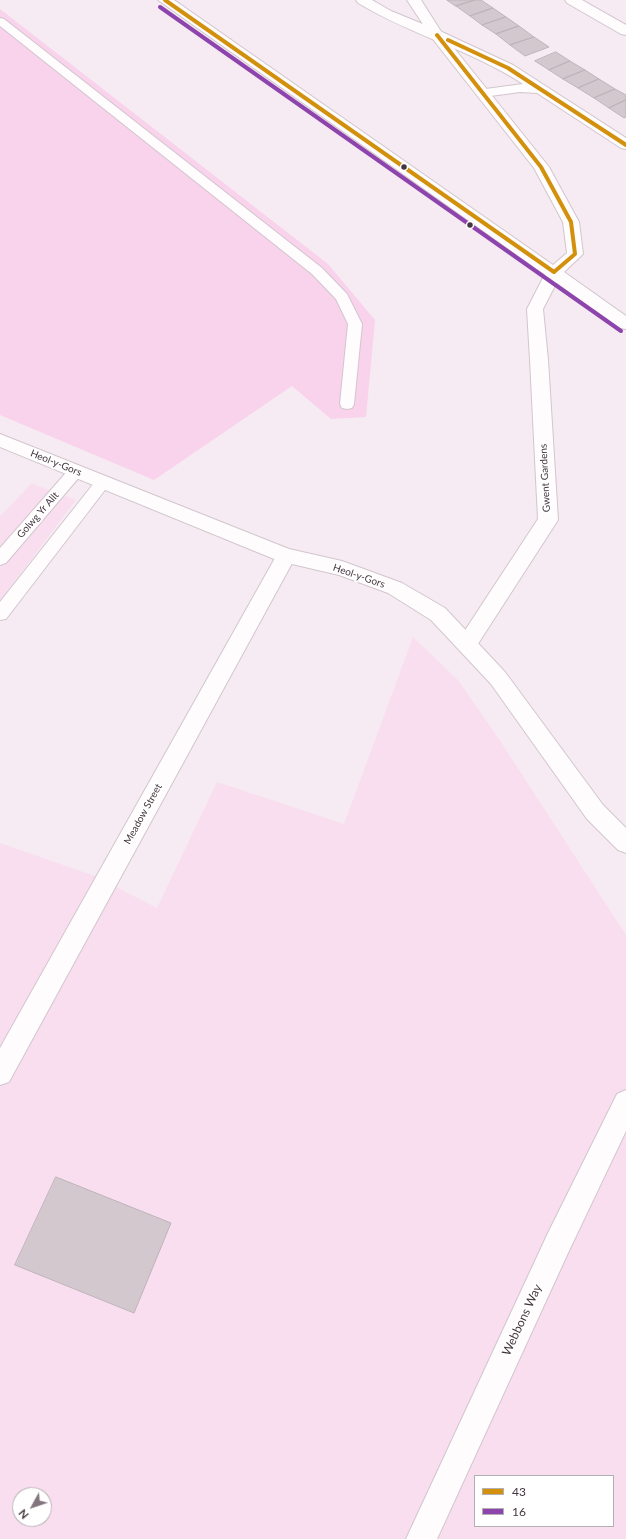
<!DOCTYPE html>
<html>
<head>
<meta charset="utf-8">
<style>
  body { margin:0 }
  #map { position:relative; width:626px; height:1539px; overflow:hidden; background:#f6ebf2; font-family:Lato,sans-serif }
  canvas { display:block }
  .legend { position:absolute; left:474px; top:1475px; width:140px; height:52px; box-sizing:border-box; background:#fff; border:1px solid #b4afb2; margin:0; padding:5px 7px; list-style:none; font-size:12px; color:#43363e }
  .legend li { display:flex; align-items:center; gap:8px; height:20px }
  .legend b { width:20px; border:1px solid #b4afb2 }
  .north { position:absolute; left:12px; top:1487px; width:40px; height:40px; box-sizing:border-box; background:#fff; border:1px solid #b4afb2; border-radius:50%; rotate:230deg; font-size:11px; font-weight:700; line-height:16px; text-align:center; color:#43363e }
  .north::after { content:''; display:block; margin:auto; width:14px; height:18px; background:#82757d; clip-path:polygon(50% 0,100% 100%,50% 72%,0 100%) }
</style>
</head>
<body>
<div id="map">
<canvas width="626" height="1539"></canvas>
<ul class="legend">
<li><b style="height:5px;background:#d3900c"></b>43</li>
<li><b style="height:5px;background:#8e44ad"></b>16</li>
</ul>
<div class="north">N</div>
</div>
<script>
const ctx = document.querySelector('canvas').getContext('2d');
ctx.lineJoin = 'round';
function paint(path, color) { ctx.fillStyle = color; ctx.fill(path, 'evenodd'); }
function stroke(path, color, width, dash) { ctx.strokeStyle = color; ctx.lineWidth = width; ctx.lineCap = dash ? 'butt' : 'round'; ctx.setLineDash(dash || []); ctx.stroke(path); }
function drawText(font, color, halo, rows, align = 'center') {
  ctx.font = font + ' Lato,sans-serif'; ctx.lineWidth = 4; ctx.setLineDash([]); ctx.textBaseline = 'middle'; ctx.strokeStyle = halo; ctx.fillStyle = color; for (const [text, x, y, turn = 0] of rows) {
    ctx.save(); ctx.translate(x, y); ctx.rotate((+turn || 0) * Math.PI / 180); ctx.textAlign = isNaN(turn) ? turn : align; if (halo) ctx.strokeText(text, 0, 0); ctx.fillText(text, 0, 0); ctx.restore();
  }
}
paint(new Path2D(`
  M32,483L33,484L76,500L0,601V516Z
  M413,637L458,680L499,739L626,935V1539H0V843L95,876L157,908L217,782L344,824ZM475,1476H613V1526H475ZM20,1495H44V1519H20Z`), '#f9def0');
paint(new Path2D(`
  M0,9L328,264L375,320L366,417L331,419L292,386L154,480L0,415Z`), '#f9d2eb');
const building = new Path2D(`
  M447,0H475L456,6Z
  M475,0H481L493,8L470,16L456,6Z
  M493,8L506,17L482,25L470,16Z
  M506,17L519,26L496,34L482,25Z
  M519,26L534,37L510,45L496,34Z
  M534,37L549,47L525,56L510,45Z
  M556,52L570,61L549,70L535,61Z
  M570,61L585,70L563,79L549,70Z
  M585,70L599,79L578,88L563,79Z
  M599,79L615,89L594,98L578,88Z
  M615,89L626,95V100L609,108L594,98Z
  M626,100V117L624,118L609,108Z
  M56,1177L171,1223L134,1313L15,1265Z`);
paint(building, '#d4c8cf');
stroke(building, '#bfb4bb', 1);
const service = new Path2D(`
  M0,18L4,19L322,268L347,294L362,324L354,404L352,408L347,409L342,408L340,404L348,324L336,299L312,274L0,26Z
  M76,466L81,467L84,471L81,475L6,563L0,565V548L71,467Z
  M103,477L108,478L111,482L108,486L6,619L0,620V602L98,478Z`);
const pedestrian = new Path2D(`
  M554,267L560,268L562,272L543,309L548,360L545,364L539,366L533,364L530,360L527,309L546,272L548,268Z`);
const minor = new Path2D(`
  M356,0H372L391,11L442,32L513,65L626,138V149L621,148L537,93L520,92L483,97L478,96L476,93L478,90L523,84C471,50 411,35 358,3Z
  M565,0H582L626,25V35L621,34L567,3Z
  M539,354L545,356L548,360L558,520L474,650L467,652L460,650L457,644L460,638L538,519L530,360L533,356Z
  M286,549L293,551L296,556L9,1082L0,1085V1048L279,551Z
  M626,1090V1131L568,1253L437,1539H406L548,1233L617,1094Z`);
const tertiary = new Path2D(`
  M158,0H174L553,265L567,253L563,222L534,168L432,38L407,0H421L442,33L549,167L579,222L583,254L564,272L626,316V329L620,328Z
  M0,434L289,549L342,561L402,583L445,608L505,672L603,805L626,828V853L618,850L587,819L491,684L431,620L388,593L339,575L279,561L0,447Z`);
stroke(service, '#d2c6cd', 2);
stroke(pedestrian, '#d2c6cd', 2);
stroke(minor, '#d2c6cd', 2);
stroke(tertiary, '#d2c6cd', 2);
paint(service, '#fefcfd');
paint(pedestrian, '#fefcfd');
paint(minor, '#fefcfd');
paint(tertiary, '#fefcfd');
stroke(new Path2D(`
  M165,0L554,272
  M437,35L541,167L571,222L575,254L554,272
  M448,40L508,68L626,145`), '#d3900c', 4);
stroke(new Path2D(`
  M160,7L621,331`), '#8e44ad', 4);
for (const [x, y, r, color] of [
  [404,167,3.5,"#43363e"],
  [470,225,3.5,"#43363e"]
]) { const dot = new Path2D(); dot.arc(x, y, r, 0, 2 * Math.PI); ctx.fillStyle = color; ctx.fill(dot); stroke(dot, '#fff', 1.5); }
drawText('10px', '#43363e', '#fff', [
  ["Heol-y-Gors",56,463,22],
  ["Gwent Gardens",545,478,-93],
  ["Golwg Yr Allt",38,515,-49],
  ["Heol-y-Gors",359,576,19],
  ["Meadow Street",143,814,-61]
]);
drawText('12px', '#43363e', '#fff', [
  ["Webbons Way",522,1320,-65]
]);
</script>
</body>
</html>
